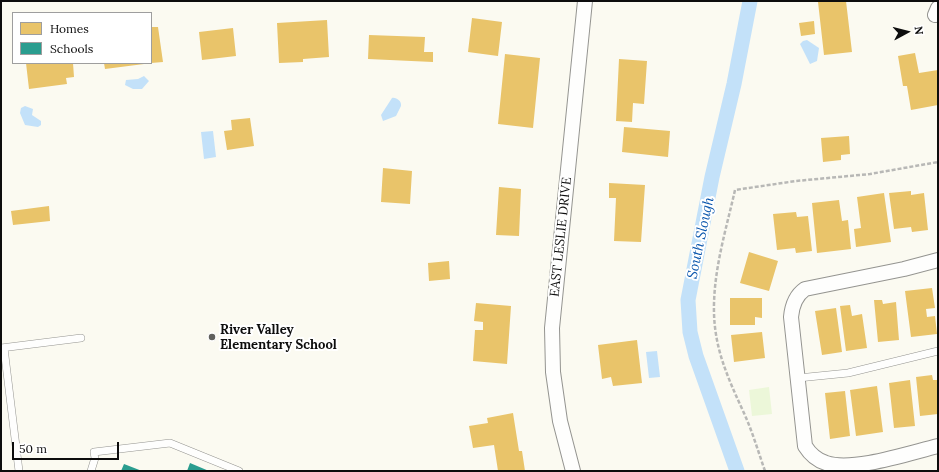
<!DOCTYPE html>
<html>
<head>
<meta charset="utf-8">
<style>
  body { margin:0 }
  #map { position:relative; width:939px; height:472px; overflow:hidden; background:#fbfaf1; font-family:Lora,serif }
  canvas { display:block }
  .frame { position:absolute; inset:0; border:2px solid #0d0d0d; pointer-events:none }
  .legend { position:absolute; left:12px; top:12px; width:140px; height:52px; box-sizing:border-box; background:#fff; border:1px solid #9e9e9e; margin:0; padding:5px 7px; list-style:none; font-size:12px; color:#0d0d0d }
  .legend li { display:flex; align-items:center; gap:8px; height:20px }
  .legend b { width:20px; border:1px solid #9e9e9e }
  .north { position:absolute; left:887px; top:12px; width:40px; height:40px; -webkit-text-stroke:3px #fff; paint-order:stroke; rotate:83deg; font-size:11px; font-weight:700; line-height:16px; text-align:center; color:#0d0d0d }
  .north::after { content:''; display:block; margin:auto; width:14px; height:18px; background:#0d0d0d; clip-path:polygon(50% 0,100% 100%,50% 72%,0 100%) }
  .scale { position:absolute; left:12px; top:442px; width:107px; height:18px; box-sizing:border-box; border:2px solid #0d0d0d; border-top:0; padding-left:5px; font-size:12px; line-height:14px; white-space:nowrap; color:#0d0d0d; -webkit-text-stroke:3px #fff; paint-order:stroke }
</style>
</head>
<body>
<div id="map">
<canvas width="939" height="472"></canvas>
<div class="frame"></div>
<ul class="legend">
<li><b style="height:11px;background:#e9c46a"></b>Homes</li>
<li><b style="height:11px;background:#2a9d8f"></b>Schools</li>
</ul>
<div class="north">N</div>
<div class="scale">50 m</div>
</div>
<script>
const ctx = document.querySelector('canvas').getContext('2d');
ctx.lineJoin = 'round';
function paint(path, color) { ctx.fillStyle = color; ctx.fill(path, 'evenodd'); }
function stroke(path, color, width, dash) { ctx.strokeStyle = color; ctx.lineWidth = width; ctx.lineCap = dash ? 'butt' : 'round'; ctx.setLineDash(dash || []); ctx.stroke(path); }
function drawText(font, color, halo, rows, align = 'center') {
  ctx.font = font + ' Lora,serif'; ctx.lineWidth = 4; ctx.setLineDash([]); ctx.textBaseline = 'middle'; ctx.strokeStyle = halo; ctx.fillStyle = color; for (const [text, x, y, turn = 0] of rows) {
    ctx.save(); ctx.translate(x, y); ctx.rotate((+turn || 0) * Math.PI / 180); ctx.textAlign = isNaN(turn) ? turn : align; if (halo) ctx.strokeText(text, 0, 0); ctx.fillText(text, 0, 0); ctx.restore();
  }
}
paint(new Path2D(`
  M769,387L772,414L752,416L749,390Z`), '#ecf7d9');
paint(new Path2D(`
  M807,40L819,48L817,61L810,64L800,44L803,41Z
  M144,76L149,81L142,89H133L125,85L126,80L138,79Z
  M392,98C396,97 402,101 401,106L396,116L383,121L381,115Z
  M25,106L33,109L32,115L41,121V125L38,127L25,125L20,113L21,108Z
  M213,131L216,157L204,159L201,132Z
  M657,351L660,377L649,378L646,352Z`), '#c3e1f9');
paint(new Path2D(`
  M827,1H846L852,52L824,55L818,2Z
  M472,18L502,22L498,56L468,52Z
  M327,20L329,57L303,59V62L279,63L277,23Z
  M814,21L815,34L801,36L799,23Z
  M151,27H158L163,62L151,63Z
  M233,28L236,56L202,60L199,32Z
  M369,35L425,37L424,52H433V62L368,59Z
  M915,53L919,73L938,70V105L911,110L907,86H903L898,56Z
  M505,54L540,58L533,128L498,124Z
  M619,59L647,61L644,104L633,103L632,122L616,121Z
  M26,63H73L74,77L66,78L67,84L29,89Z
  M104,63H144V64L105,69Z
  M250,118L254,146L227,150L224,131L232,130L231,120Z
  M624,127L670,131L668,157L622,152Z
  M849,136L850,154L841,155V160L823,162L821,138Z
  M383,168L412,171L410,204L381,202Z
  M609,183L645,185L641,242L614,241L616,198H609Z
  M499,187L521,189L519,236L496,235Z
  M911,191V195L924,193L928,230L912,232L911,227L894,229L889,193Z
  M884,193L891,242L856,247L854,229L861,228L857,197Z
  M839,200L842,221L848,220L851,249L817,253L812,203Z
  M49,206L50,221L13,225L11,211Z
  M796,212L797,217L808,216L812,251L796,253L795,248L777,250L773,214Z
  M749,252L778,261L769,291L740,283Z
  M449,261L450,279L429,281L428,263Z
  M932,288L935,308L926,309L927,317L935,316L937,334L911,337L905,291Z
  M730,298H762V318L755,317V325H730Z
  M874,300H882L883,304L896,302L899,340L878,342Z
  M476,303L511,306L507,364L473,361L475,330H483V322L474,321Z
  M850,305L852,316L862,314L867,348L846,351L840,306Z
  M836,308L842,352L822,355L815,311Z
  M762,332L765,358L734,362L731,335Z
  M637,340L642,383L613,386L611,377L602,379L598,345Z
  M932,375L933,380H938V414L920,416L916,377Z
  M910,380L915,426L894,428L889,383Z
  M877,386L883,432L856,436L850,390Z
  M845,391L850,436L830,439L825,393Z
  M513,413L519,451H522L525,471H498L494,445L473,448L469,426L488,423L487,418Z`), '#e9c46a');
paint(new Path2D(`
  M190,463L209,471H187Z
  M124,464L142,471H121Z`), '#2a9d8f');
stroke(new Path2D(`
  M737,471L696,356L690,332L688,300L712,177L734,84L750,1`), '#c3e1f9', 15);
const lane = new Path2D(`
  M1,348L81,338
  M4,348L19,471
  M798,378L848,373L938,351
  M91,471L95,458L94,452L170,443L239,471`);
const street = new Path2D(`
  M935,15L938,8
  M938,260L904,269L805,289C795,296 792,306 791,317L805,446C810,454 816,460 826,463C853,472 909,453 938,446
  M573,471L560,421L553,372L552,328L585,1`);
stroke(lane, '#949490', 8);
stroke(street, '#949490', 16);
stroke(new Path2D(`
  M765,471C758,451 752,430 743,411C728,378 715,350 714,313C713,271 726,230 735,190L796,181L870,174L938,162`), '#b8b8b6', 2.5, [4, 2]);
stroke(lane, '#fefefd', 7);
stroke(street, '#fefefd', 14);
for (const [x, y, r, color] of [
  [212,337,4,"#60605d"]
]) { const dot = new Path2D(); dot.arc(x, y, r, 0, 2 * Math.PI); ctx.fillStyle = color; ctx.fill(dot); stroke(dot, '#fff', 1.5); }
drawText('13px', '#0d0d0d', '#fff', [
  ["EAST LESLIE DRIVE",561,237,-84]
]);
drawText('bold 13px', '#0d0d0d', '#fff', [
  ["River Valley",220,330],
  ["Elementary School",220,345]
], 'left');
drawText('italic 14px', '#0955ac', '#fff', [
  ["South Slough",701,238,-78]
]);
</script>
</body>
</html>
